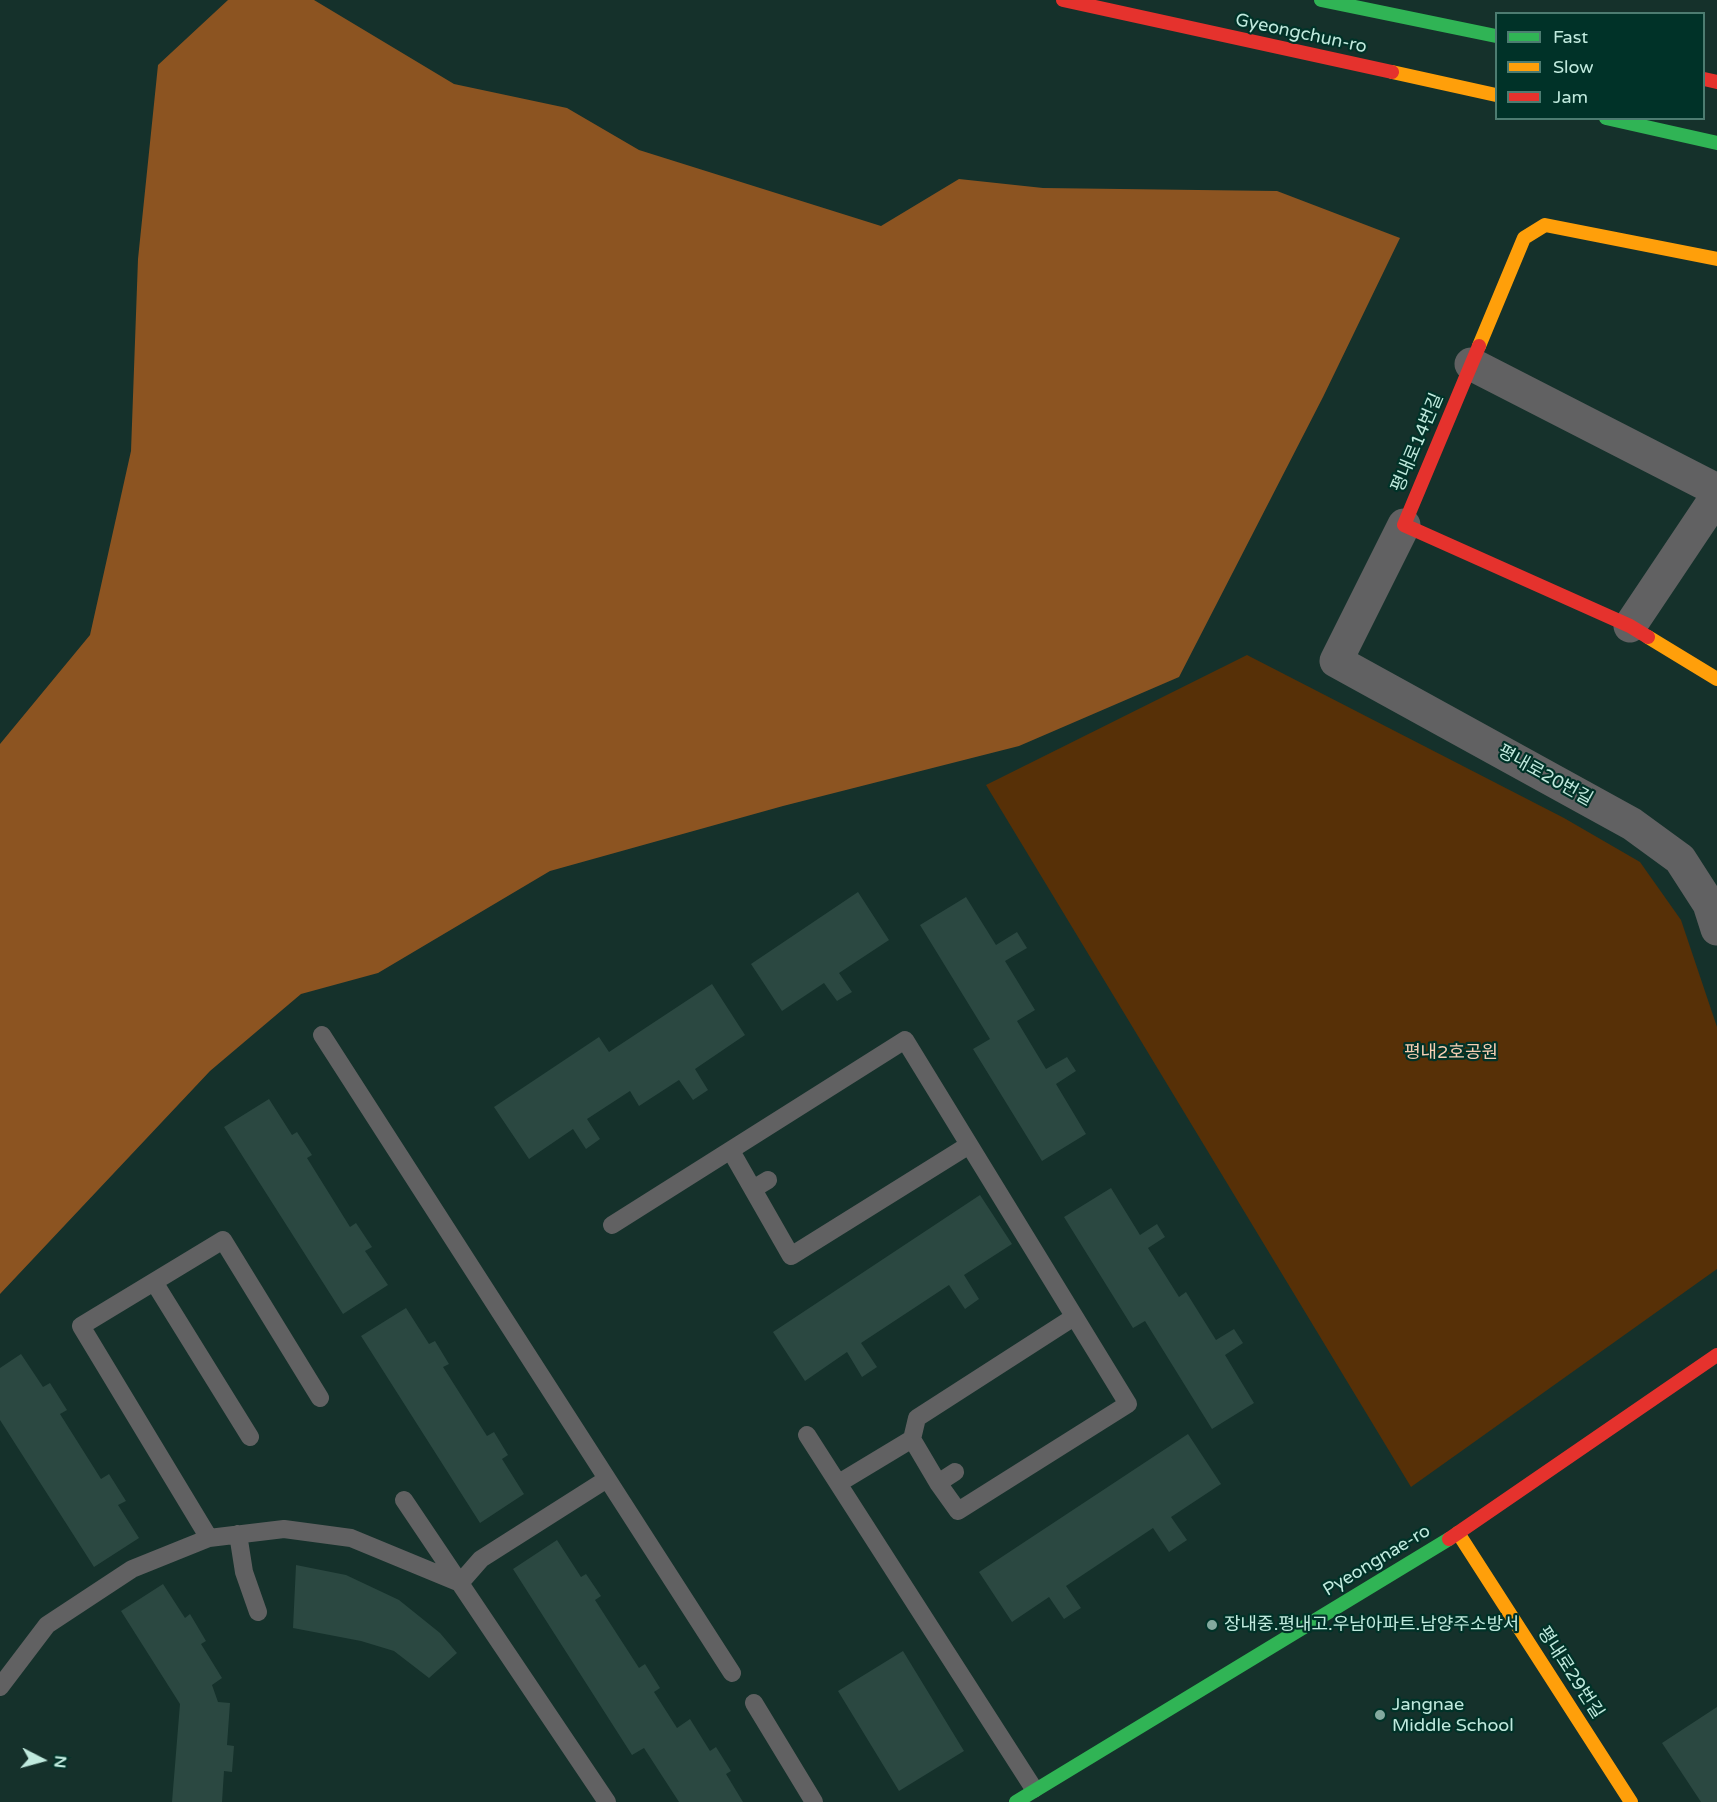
<!DOCTYPE html>
<html>
<head>
<meta charset="utf-8">
<style>
  body { margin:0 }
  #map { position:relative; width:1717px; height:1802px; overflow:hidden; background:#15312b; font-family:"Varela Round",sans-serif }
  canvas { display:block }
  .legend { position:absolute; left:1495px; top:12px; width:210px; height:108px; box-sizing:border-box; background:#003228; border:2px solid #4d7c71; margin:0; padding:8px 10px; list-style:none; font-size:18px; color:#c0eade }
  .legend li { display:flex; align-items:center; gap:12px; height:30px }
  .legend b { width:30px; border:2px solid #4d7c71 }
  .north { position:absolute; left:12px; top:1730px; width:60px; height:60px; -webkit-text-stroke:4px #003228; paint-order:stroke; rotate:96deg; font-size:16px; font-weight:700; line-height:24px; text-align:center; color:#c0eade }
  .north::after { content:''; display:block; margin:auto; width:21px; height:27px; background:#c0eade; clip-path:polygon(50% 0,100% 100%,50% 72%,0 100%) }
</style>
</head>
<body>
<div id="map">
<canvas width="1717" height="1802"></canvas>
<ul class="legend">
<li><b style="height:8px;background:#30b455"></b>Fast</li>
<li><b style="height:8px;background:#ff9f0a"></b>Slow</li>
<li><b style="height:8px;background:#e5322d"></b>Jam</li>
</ul>
<div class="north">N</div>
</div>
<script>
const ctx = document.querySelector('canvas').getContext('2d');
ctx.lineJoin = 'round';
function paint(path, color) { ctx.fillStyle = color; ctx.fill(path, 'evenodd'); }
function stroke(path, color, width, dash) { ctx.strokeStyle = color; ctx.lineWidth = width; ctx.lineCap = dash ? 'butt' : 'round'; ctx.setLineDash(dash || []); ctx.stroke(path); }
function drawText(font, color, halo, rows, align = 'center') {
  ctx.font = font + ' "Varela Round","Noto Sans KR",sans-serif'; ctx.lineWidth = 4.5; ctx.setLineDash([]); ctx.textBaseline = 'middle'; ctx.strokeStyle = halo; ctx.fillStyle = color; for (const [text, x, y, turn = 0] of rows) {
    ctx.save(); ctx.translate(x, y); ctx.rotate((+turn || 0) * Math.PI / 180); ctx.textAlign = isNaN(turn) ? turn : align; if (halo) ctx.strokeText(text, 0, 0); ctx.fillText(text, 0, 0); ctx.restore();
  }
}
paint(new Path2D(`
  M1247,655L1564,818L1640,862L1681,920L1717,1027V1269L1411,1487L986,785Z`), '#573007');
paint(new Path2D(`
  M228,0H314L454,84L567,108L639,150L881,226L959,179L1043,188L1277,191L1400,238L1323,397L1179,677L1019,746L783,806L550,871L378,973L301,994L210,1071L0,1294V744L90,635L131,451L138,259L158,65Z`), '#8c5421');
paint(new Path2D(`
  M858,892L889,940L839,973L852,992L837,1001L824,983L782,1011L751,964Z
  M966,897L996,945L1017,932L1027,948L1005,961L1035,1010L1017,1021L1046,1069L1067,1057L1076,1071L1056,1084L1086,1134L1042,1161L973,1049L990,1039L920,925Z
  M712,984L745,1035L695,1069L708,1090L693,1100L679,1080L639,1106L630,1091L587,1119L600,1139L586,1149L573,1129L529,1159L494,1107L599,1037L609,1052Z
  M269,1099L292,1135L297,1132L312,1155L307,1158L350,1227L356,1223L372,1247L365,1251L388,1285L343,1314L224,1127Z
  M1111,1188L1140,1235L1157,1224L1165,1237L1148,1248L1179,1297L1186,1292L1216,1340L1234,1329L1243,1343L1225,1355L1254,1403L1212,1429L1145,1321L1133,1328L1064,1217Z
  M980,1195L1012,1244L964,1275L979,1299L965,1309L949,1285L861,1343L877,1367L862,1377L847,1352L805,1381L773,1332Z
  M406,1308L429,1344L435,1341L449,1364L443,1367L487,1436L494,1432L508,1455L502,1459L524,1494L480,1523L361,1336Z
  M21,1354L43,1387L50,1383L67,1410L60,1414L101,1479L109,1474L126,1501L118,1505L139,1538L94,1567L0,1420V1368Z
  M1188,1434L1221,1484L1171,1517L1187,1540L1169,1552L1153,1528L1066,1586L1081,1608L1064,1619L1049,1597L1012,1622L979,1572Z
  M557,1540L581,1577L586,1574L601,1596L595,1600L639,1668L645,1664L660,1688L654,1692L677,1728L690,1719L710,1751L716,1747L731,1771L726,1774L743,1802H679L644,1748L632,1755L513,1569Z
  M296,1565L346,1575L399,1600L440,1633L457,1653L429,1678L394,1651L361,1641L293,1628Z
  M163,1584L185,1618L190,1614L206,1641L201,1644L222,1678L212,1685L218,1702L230,1703L227,1745L234,1746L232,1772L224,1771L222,1802H172L180,1704L121,1611Z
  M903,1651L964,1751L899,1791L838,1691Z
  M1717,1707V1802H1701L1662,1743Z`), '#2b4841');
stroke(new Path2D(`
  M322,1035L732,1673
  M731,1151L791,1256L969,1145
  M753,1189L768,1180
  M612,1225L905,1040L1128,1404L958,1511L938,1483L912,1439L917,1418L1074,1317
  M154,1282L250,1437
  M807,1435L1034,1789
  M839,1483L912,1439
  M938,1483L955,1472
  M404,1500L607,1802
  M238,1534L244,1572L258,1612
  M209,1538L81,1326L223,1240L320,1398
  M0,1687L47,1625L132,1569L209,1538L284,1529L351,1538L460,1583L481,1559L607,1479
  M754,1703L814,1802`), '#616162', 18);
stroke(new Path2D(`
  M1471,364L1717,490
  M1404,525L1336,661L1632,824L1680,859L1709,904L1717,929
  M1630,626L1717,496`), '#616162', 33);
stroke(new Path2D(`
  M1321,0L1496,36
  M1606,118L1717,143
  M1016,1802L1449,1539`), '#30b455', 14);
stroke(new Path2D(`
  M1392,72L1496,95
  M1479,346L1524,238L1545,225L1717,259
  M1648,637L1717,679
  M1458,1533L1631,1802`), '#ff9f0a', 14);
stroke(new Path2D(`
  M1063,0L1392,72
  M1704,79L1717,82
  M1479,346L1404,525L1630,626L1648,637
  M1449,1539L1717,1355`), '#e5322d', 14);
for (const [x, y, r, color] of [
  [1212,1625,6,"#84a99f"],
  [1380,1715,6,"#84a99f"]
]) { const dot = new Path2D(); dot.arc(x, y, r, 0, 2 * Math.PI); ctx.fillStyle = color; ctx.fill(dot); stroke(dot, '#003228', 2); }
drawText('18px', '#c0eade', '#003228', [
  ["Gyeongchun-ro",1301,34,12],
  ["평내로14번길",1418,443,-67],
  ["평내로20번길",1545,776,29],
  ["Pyeongnae-ro",1377,1561,-31],
  ["평내로29번길",1570,1673,57]
]);
drawText('18px', '#f4cdb2', '#003228', [
  ["평내2호공원",1451,1053]
]);
drawText('18px', '#c0eade', '#003228', [
  ["장내중.평내고.우남아파트.남양주소방서",1224,1625],
  ["Jangnae",1392,1705],
  ["Middle School",1392,1726]
], 'left');
</script>
</body>
</html>
